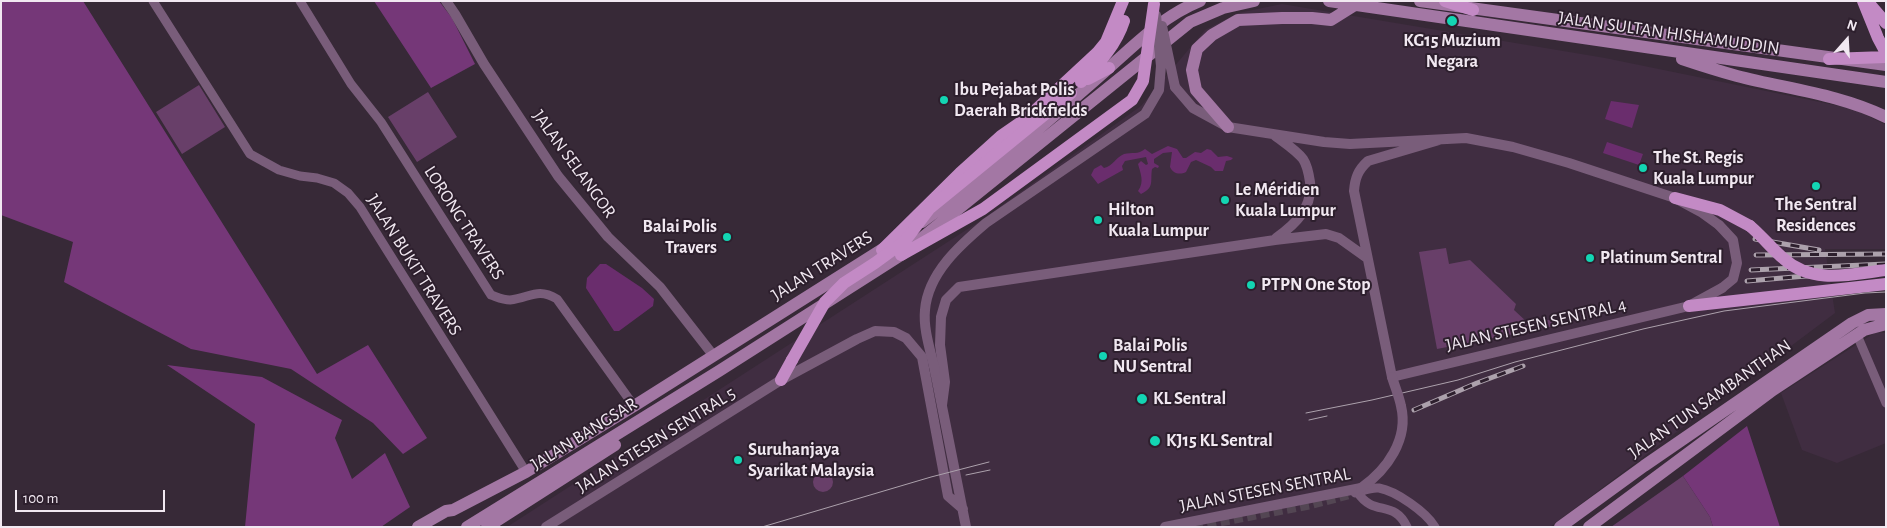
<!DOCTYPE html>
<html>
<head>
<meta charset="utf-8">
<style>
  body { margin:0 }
  #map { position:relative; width:1887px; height:528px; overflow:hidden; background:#372937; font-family:"Alegreya Sans",sans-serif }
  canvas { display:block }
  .frame { position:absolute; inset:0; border:2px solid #f1e8f1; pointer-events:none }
  .north { position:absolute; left:1822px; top:15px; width:50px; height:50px; -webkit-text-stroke:4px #2d1f2d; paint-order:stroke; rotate:19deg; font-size:14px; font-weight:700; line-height:20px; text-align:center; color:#f1e8f1 }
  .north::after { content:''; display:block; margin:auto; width:18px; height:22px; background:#f1e8f1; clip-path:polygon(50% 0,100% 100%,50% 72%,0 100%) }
  .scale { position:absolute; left:15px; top:490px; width:150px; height:22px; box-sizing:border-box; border:2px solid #f1e8f1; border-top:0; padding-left:6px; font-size:15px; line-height:18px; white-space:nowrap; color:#f1e8f1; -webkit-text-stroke:4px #2d1f2d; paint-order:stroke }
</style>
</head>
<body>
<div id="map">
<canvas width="1887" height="528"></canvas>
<div class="frame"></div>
<div class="north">N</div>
<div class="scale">100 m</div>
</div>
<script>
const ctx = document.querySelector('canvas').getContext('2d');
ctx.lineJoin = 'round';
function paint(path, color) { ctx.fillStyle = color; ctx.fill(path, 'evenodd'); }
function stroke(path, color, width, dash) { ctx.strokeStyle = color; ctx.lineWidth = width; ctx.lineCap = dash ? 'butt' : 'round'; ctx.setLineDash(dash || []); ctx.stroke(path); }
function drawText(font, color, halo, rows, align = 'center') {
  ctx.font = font + ' "Alegreya Sans",sans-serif'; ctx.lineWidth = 4; ctx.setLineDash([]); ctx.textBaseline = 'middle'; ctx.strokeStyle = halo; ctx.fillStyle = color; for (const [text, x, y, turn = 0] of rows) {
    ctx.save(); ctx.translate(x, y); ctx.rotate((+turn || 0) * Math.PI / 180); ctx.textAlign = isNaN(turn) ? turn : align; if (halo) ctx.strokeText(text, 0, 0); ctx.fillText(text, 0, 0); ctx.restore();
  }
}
paint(new Path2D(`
  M1282,4L1605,58L1854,109L1886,125V249H1825L1835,313L1550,527H507L977,223L1141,106L1205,30L1238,13Z
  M1876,332L1886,333V443L1837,463L1802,450L1781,393Z`), '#402d41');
paint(new Path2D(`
  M199,85L225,127L182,154L156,112Z
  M428,92L457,137L417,162L388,117Z
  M1446,248L1449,264L1470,260L1516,304L1514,310L1528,323L1555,319L1554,326L1437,349L1419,252Z
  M813 482a10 10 0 1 1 20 0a10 10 0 1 1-20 0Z
  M1683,476L1710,517L1713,527H1611Z`), '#683f69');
paint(new Path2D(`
  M1,1H83L317,374L368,345L427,438L403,454L373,423L291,369L191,349L64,282L73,242L1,215Z
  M374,1H439L452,18L475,64L431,88Z
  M167,365L262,377L342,420L335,438L352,479L385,453L410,507L381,527H245L255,424Z
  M1747,426L1780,527H1713L1710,517L1683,476Z`), '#753778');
paint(new Path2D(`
  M1611,101L1639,105L1632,128L1605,119Z
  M1607,142L1643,154L1639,165L1603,153Z
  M1168,146L1177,149L1183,158H1186L1195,152L1201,153L1207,149L1211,150L1218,157L1227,156L1233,158L1231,160L1226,161L1223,171H1215L1211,167L1196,160L1191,162L1186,172C1180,175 1173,174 1170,167L1172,152L1163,153L1154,159V163L1159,166L1158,168L1155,167L1152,169C1150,182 1155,187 1141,194L1138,191C1145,182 1140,172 1138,164L1141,161L1146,165L1148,164L1146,157L1125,161L1122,166L1123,170L1098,184L1091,175L1094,169L1101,165L1104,168C1113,166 1116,157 1124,154C1132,152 1138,155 1145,149L1152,154Z
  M600,264H606L642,288L654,299L653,306L619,331H614L586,288L587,278Z`), '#6a2d6d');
stroke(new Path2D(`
  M1194,527L1309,505L1348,495`), '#534653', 9, [9, 4.5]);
stroke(new Path2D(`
  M153,1L250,154L279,170L300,176L317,178L334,183L348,193L360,207L526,472
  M300,1L351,84L381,122L491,295C497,297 503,300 510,300C530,298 537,287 557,299L634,406
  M1857,335L1886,403
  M1355,493C1363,491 1371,487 1379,488C1396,491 1426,512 1435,527
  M1358,493C1374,517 1394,499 1407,527`), '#795d7a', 9);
stroke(new Path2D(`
  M446,1L455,14L484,64L558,176L608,237L660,287L713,355
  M1175,87L1193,108L1228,127L1324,142L1350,144L1466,138L1513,147L1569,163L1675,198L1701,212L1719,225
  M1273,134C1283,142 1295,149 1303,159C1307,165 1309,175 1310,182C1313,207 1296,224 1276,238
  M1439,140L1368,161C1358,170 1355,178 1354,191L1392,377L1689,306L1722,288
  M935,371L966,527
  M942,405L945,382L940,345L941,317L946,300L959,287L1275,240L1326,234L1339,238L1367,258
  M546,527L781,380L857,339L875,331L894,332L906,338L922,357L948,496L963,509
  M1165,527L1361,488`), '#795d7a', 10);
stroke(new Path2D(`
  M1329,1L1886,82
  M1420,1L1886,65
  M1682,59C1700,65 1719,71 1737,76C1787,89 1839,94 1886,117
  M1228,127L1196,90L1192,70L1197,49L1212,35L1238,20L1282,18H1312L1331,20L1355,5
  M922,222C982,177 1038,130 1094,81C1128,52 1158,18 1200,1
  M418,527L446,511L453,510L526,472L634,406L889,245
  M467,527L719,371L901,255L1190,22L1223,8L1254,1
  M487,527L615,445
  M1560,527L1644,466L1852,323L1868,315L1886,314
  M1589,527L1773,390L1864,330L1886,324`), '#a377a4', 12);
stroke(new Path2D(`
  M1445,1L1473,10
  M1863,1L1878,38L1886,53
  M1867,1L1886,23
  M1829,59L1886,57
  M1088,79L1109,68
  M1081,82C1099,63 1116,46 1124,21
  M1675,198L1720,210L1750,226
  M882,250L960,173L1001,136L1027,118L1097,53L1106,42L1123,1
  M1689,306L1886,284
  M781,380L792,360`), '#c38ac5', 12);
stroke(new Path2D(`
  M1306,413L1372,400L1458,380L1515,362L1643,329L1724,311L1865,293L1886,292
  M1309,420L1327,416
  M966,475L990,470
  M762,527L931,477L989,462`), '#aca1ac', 1);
const rail = new Path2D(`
  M1755,239L1819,250
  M1756,255L1886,254
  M1751,270L1886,264
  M1747,281L1806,276L1886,273
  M1414,410L1477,383L1523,366`);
stroke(rail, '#aca1ac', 5);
stroke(rail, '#2d1f2d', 3, [9]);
stroke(new Path2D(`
  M1162,26L1175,87
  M1719,225L1733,240L1737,263L1733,279L1722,288
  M935,371C931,352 923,330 925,310C928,273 960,245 986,223L1145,114L1159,90L1161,66L1156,15
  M1361,488C1387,470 1409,439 1401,406C1399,396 1395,387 1392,377`), '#795d7a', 10);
stroke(new Path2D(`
  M1750,226C1762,236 1772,249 1784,259C1813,285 1851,274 1886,270
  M901,255L983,209L1132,100L1143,81L1154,4
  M792,360L825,302L844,283L875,263L905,241L930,208L1071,93`), '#c38ac5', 12);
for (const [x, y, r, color] of [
  [1452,21,6,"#13d5b3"],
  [944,100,5,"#13d5b3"],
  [1643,168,5,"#13d5b3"],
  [1816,186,5,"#13d5b3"],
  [1225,200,5,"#13d5b3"],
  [1098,220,5,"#13d5b3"],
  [727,237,5,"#13d5b3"],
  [1590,258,5,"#13d5b3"],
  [1251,285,5,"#13d5b3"],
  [1103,356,5,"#13d5b3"],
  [1142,399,6,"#13d5b3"],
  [1155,441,6,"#13d5b3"],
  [738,460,5,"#13d5b3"]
]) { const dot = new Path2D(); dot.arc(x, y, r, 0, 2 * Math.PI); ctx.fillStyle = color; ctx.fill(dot); stroke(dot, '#2d1f2d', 2); }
drawText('18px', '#f1e8f1', '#2d1f2d', [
  ["JALAN SULTAN HISHAMUDDIN",1669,33,8],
  ["JALAN SELANGOR",574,164,54],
  ["LORONG TRAVERS",464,223,57],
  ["JALAN BUKIT TRAVERS",414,265,58],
  ["JALAN TRAVERS",822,266,-32],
  ["JALAN STESEN SENTRAL 4",1536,325,-13],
  ["JALAN TUN SAMBANTHAN",1710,399,-35],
  ["JALAN BANGSAR",584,434,-32],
  ["JALAN STESEN SENTRAL 5",656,440,-32],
  ["JALAN STESEN SENTRAL",1265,490,-11]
]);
drawText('bold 18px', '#f1e8f1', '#2d1f2d', [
  ["KG15 Muzium",1452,41,"center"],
  ["Negara",1452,62,"center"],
  ["Ibu Pejabat Polis",954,90],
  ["Daerah Brickfields",954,111],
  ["The St. Regis",1653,158],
  ["Kuala Lumpur",1653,179],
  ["Le Méridien",1235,190],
  ["Kuala Lumpur",1235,211],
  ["The Sentral",1816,205,"center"],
  ["Residences",1816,226,"center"],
  ["Hilton",1108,210],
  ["Kuala Lumpur",1108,231],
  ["Balai Polis",717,227,"right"],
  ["Travers",717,248,"right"],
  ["Platinum Sentral",1600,258],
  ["PTPN One Stop",1261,285],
  ["Balai Polis",1113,346],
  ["NU Sentral",1113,367],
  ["KL Sentral",1153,399],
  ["KJ15 KL Sentral",1166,441],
  ["Suruhanjaya",748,450],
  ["Syarikat Malaysia",748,471]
], 'left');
</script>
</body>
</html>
